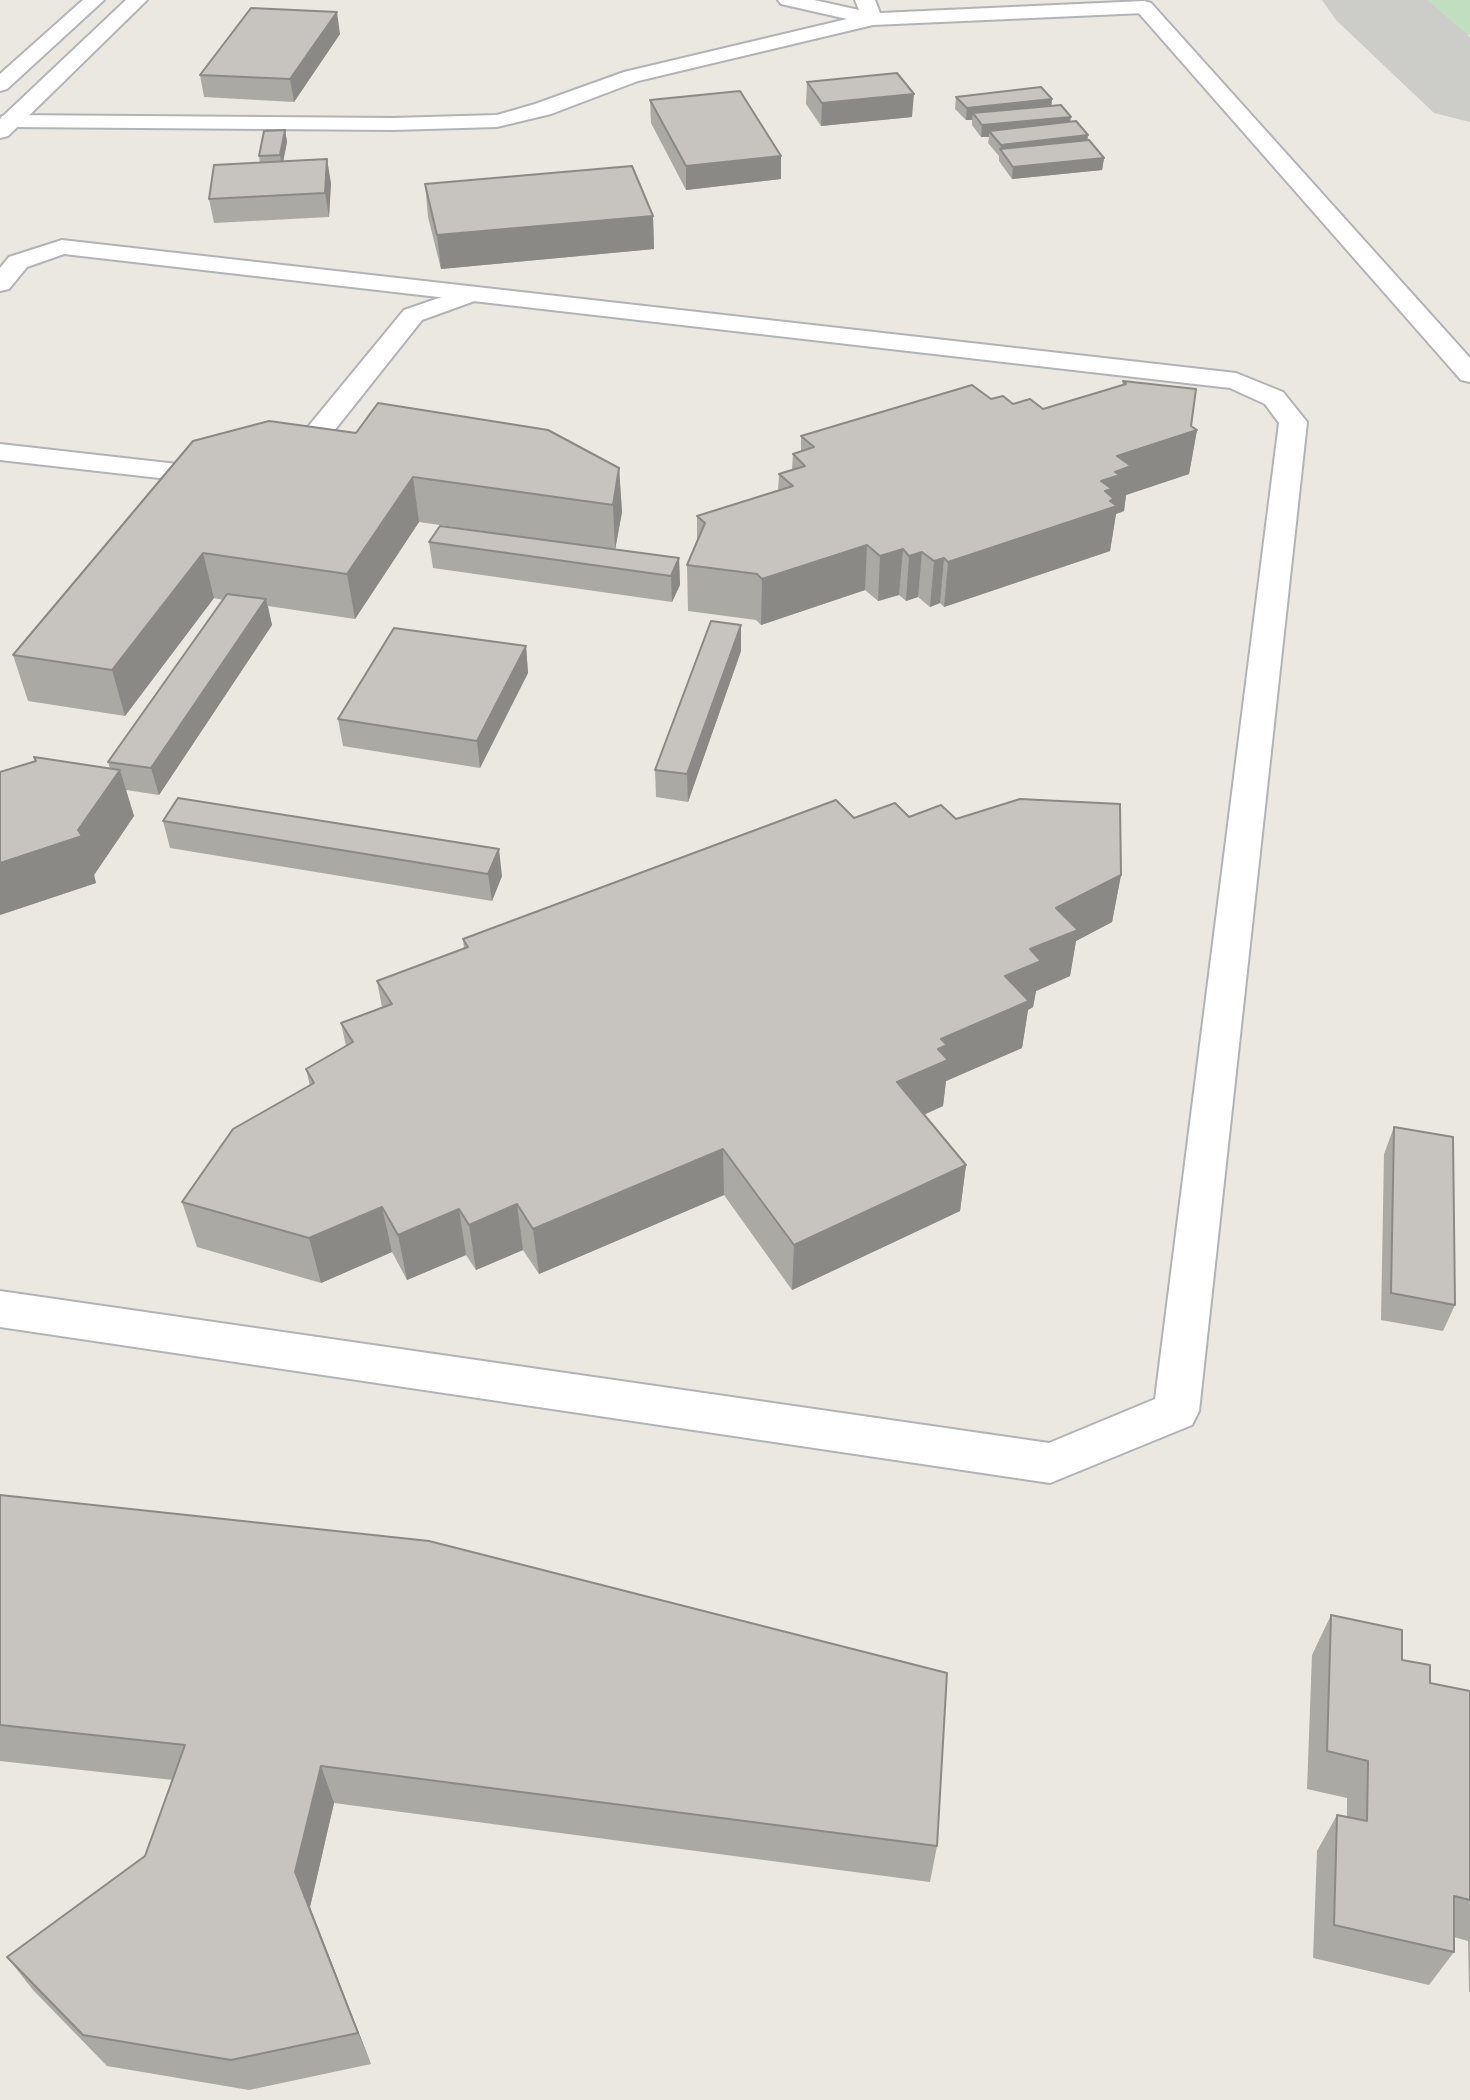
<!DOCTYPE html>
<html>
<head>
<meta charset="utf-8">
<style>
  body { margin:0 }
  canvas { display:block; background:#eae8e0 }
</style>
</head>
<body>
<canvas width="1470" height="2100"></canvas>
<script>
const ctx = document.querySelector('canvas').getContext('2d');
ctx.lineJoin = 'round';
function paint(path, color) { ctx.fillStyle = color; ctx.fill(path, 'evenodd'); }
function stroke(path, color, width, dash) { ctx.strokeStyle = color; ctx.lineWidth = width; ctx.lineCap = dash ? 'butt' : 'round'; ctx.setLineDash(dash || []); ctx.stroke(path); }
paint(new Path2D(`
  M1405,0H1470V35L1443,32Z`), '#c1dfc0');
paint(new Path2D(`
  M1322,0H1427L1470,37V122L1434,113L1336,20Z`), '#ccccc8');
const service = new Path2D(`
  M778,0H814L859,10L855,0H875L880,13L1144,1L1154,7L1144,13L873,25L638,81L551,114L497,127L393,130L10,127L0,122L2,116L10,115L393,118L497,115L535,104L624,72L847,19L781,4Z
  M471,287L480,289L483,294L480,299L422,320L318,451L308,453L298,451L294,445L298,439L404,310Z
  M0,444L186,465L196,467L200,473L196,479L186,481L0,460Z`);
const minor = new Path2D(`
  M62,240L1236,373L1283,392L1307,422L1199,1411L1192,1425L1050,1483L0,1327V1291L1049,1443L1155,1399L1279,423L1265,404L1230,388L64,254L27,267L9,289L0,291V268L9,257Z`);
const tertiary = new Path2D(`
  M1144,1L1151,3L1470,358V382L1461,380L1137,11L1134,7L1137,3Z`);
const secondary = new Path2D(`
  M83,0H104L7,89L0,91V74Z
  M126,0H147L8,136L0,138V119Z`);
stroke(service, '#b1b3b7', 4);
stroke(minor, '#b1b3b7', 4);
stroke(tertiary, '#b1b3b7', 4);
stroke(secondary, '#b2b5b9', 4);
paint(service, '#fff');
paint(minor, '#fff');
paint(tertiary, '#fff');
paint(secondary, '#fff');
paint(new Path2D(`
  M340,34L294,102L204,97L200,75Z
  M807,82L912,117L821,126L806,104Z
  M956,97L1052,99L1051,106L1070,122L1104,158L1102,170L1012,179L999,161V156L988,143L989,137H981L972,125V120H966L955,109Z
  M650,100L781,156V179L686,190L651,123Z
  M285,130L287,142L283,162L331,183L329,217L214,223L209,199L260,163L259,156Z
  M425,184L653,216L654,249L441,269L428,217Z
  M1123,381L1197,430L1189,474L1126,495L1124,511L1116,514L1110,551L944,607L940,603L930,607L918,597L906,601L899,595L878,601L865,590L761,625L756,620L688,611L687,565L697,541V516L778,491L779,474L792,469L793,454L801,451V436L991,399L1043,409L1122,385Z
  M193,441L619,468L622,512L615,550L419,522L355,619L268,606L272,625L159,795L126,790L134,816L94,875L96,883L0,915L110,768L108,762L223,600L214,598L125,716L28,701L13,655Z
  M429,542L679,558L680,585L672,602L433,568Z
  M526,646L528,673L480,768L343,746L338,719Z
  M741,651L688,802L656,797L655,770Z
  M909,817L956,819L1121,875L1112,922L1076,941L1070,976L1036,991L1033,1007L1028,1010L1022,1048L946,1081L943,1106L924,1115L966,1165L960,1211L792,1290L724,1195L539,1274L523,1250L476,1270L466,1255L407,1280L392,1252L321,1283L197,1247L182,1202L310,1086L306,1069L346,1046L341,1023L382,1007L377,981L464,948L463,939L854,818Z
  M163,821L502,876L492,901L170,848Z
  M1394,1127L1455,1305L1443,1331L1381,1320L1384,1154Z
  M0,1495L937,1846L930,1882L334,1803L310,1907L371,2064L249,2090L107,2066L33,1990L7,1957L145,1856L173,1780L0,1761Z
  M1331,1615L1402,1660L1430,1683L1470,1691V1992H1469L1468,1941L1454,1937V1952L1429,1985L1313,1958L1317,1851L1337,1815L1347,1817V1798L1307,1789L1312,1655Z`), '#aba9a4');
paint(new Path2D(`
  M337,12L340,34L294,102L290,79Z
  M914,94L912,117L821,126L822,103Z
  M1052,99L1051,110L973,113L972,120H966L967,108Z
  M1071,117L1069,129L989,131V137H981L982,125Z
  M285,130L287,142L282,167L280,155Z
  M1088,135L1087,147L1000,150L1001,145Z
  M781,156V179L686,190V166Z
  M1104,158L1102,170L1012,179L1013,167Z
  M327,159L331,183L329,217L325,193Z
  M653,216L654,249L441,269L437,235Z
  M1197,430L1189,474L1126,495L1124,511L1116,514L1110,551L944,607L948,562L1101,481L1117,456Z
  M619,468L622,512L615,550L613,505Z
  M413,477L419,522L355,619L347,574Z
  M867,545L865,590L761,625L762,579Z
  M903,549L899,595L878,601L880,556Z
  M922,552L918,597L906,601L909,556Z
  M203,553L214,598L125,716L112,670Z
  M679,558L680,585L672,602L671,576Z
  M944,558L940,603L930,607L934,561Z
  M266,599L272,625L159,795L151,768Z
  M741,625V651L688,802L687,774Z
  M526,646L528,673L480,768L477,741Z
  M120,770L134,816L94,875L96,883L0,915V863L78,830Z
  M499,849L502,876L492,901L488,874Z
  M1121,875L1112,922L1076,941L1070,976L1036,991L1033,1007L1028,1010L1022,1048L946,1081L943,1106L893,1128L897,1082L938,1049L941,1039L1005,976L1030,949L1056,908Z
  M723,1149L724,1195L539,1274L533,1229Z
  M966,1165L960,1211L792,1290L794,1245Z
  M517,1204L523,1250L476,1270L469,1225Z
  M382,1207L392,1252L321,1283L309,1238Z
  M459,1209L466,1255L407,1280L398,1235Z
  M321,1766L334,1803L310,1907L371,2064L358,2033L295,1872Z`), '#8b8986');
const building = new Path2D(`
  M251,8L337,12L290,79L200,75Z
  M897,73L914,94L822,103L807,82Z
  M1041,87L1052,99L967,108L956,97Z
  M740,91L781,156L686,166L650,100Z
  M1061,105L1071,117L982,125L973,113Z
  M1076,121L1088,135L1001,145L989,131Z
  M285,130L280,155L259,156L264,131Z
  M1089,140L1104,158L1013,167L1000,149Z
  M327,159L325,193L209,199L214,165Z
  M632,166L653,216L437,235L425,184Z
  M1123,381L1196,389L1191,426L1197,430L1117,456L1131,466L1115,472L1120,475L1101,481L1112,489L1105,491L1114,499L1110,501L1117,506L948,562L944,558L934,561L922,552L909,556L903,549L880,556L867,545L762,579L757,574L687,565L705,523L697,516L793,486L779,474L805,466L793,454L814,447L801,436L972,385L991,399L1003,396L1013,404L1030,399L1043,409L1126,384Z
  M378,403L548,430L619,468L613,505L413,477L347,574L203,553L112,670L13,655L193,441L269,421L356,433Z
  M440,526L679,558L671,576L429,542Z
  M227,594L266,599L151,768L108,762Z
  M711,621L741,625L687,774L655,770Z
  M394,628L526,646L477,741L338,719Z
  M34,757L120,770L78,830L82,836L0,863V772L36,761Z
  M178,798L499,849L488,874L163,821Z
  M1020,799L1120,804L1121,875L1056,908L1078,930L1030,949L1041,961L1005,976L1029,1001L941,1039L947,1045L938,1049L948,1060L897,1082L966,1165L794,1245L723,1149L533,1229L517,1204L469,1225L459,1209L398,1235L382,1207L309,1238L182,1202L233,1129L314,1083L306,1069L353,1042L341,1023L392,1004L377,981L468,947L463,939L836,800L854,818L895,803L909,817L941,805L956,819Z
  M1394,1127L1453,1137L1455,1305L1391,1293Z
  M0,1495L429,1541L947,1673L937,1846L321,1766L295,1872L358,2033L231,2060L83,2035L7,1957L145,1856L185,1745L0,1725Z
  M1331,1615L1402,1630V1660L1430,1665V1683L1470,1691V1900L1454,1896V1952L1334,1925L1337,1815L1367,1821L1368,1761L1327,1751Z`);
paint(building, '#c7c4bf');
stroke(building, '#8b8986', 2);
</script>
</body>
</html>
